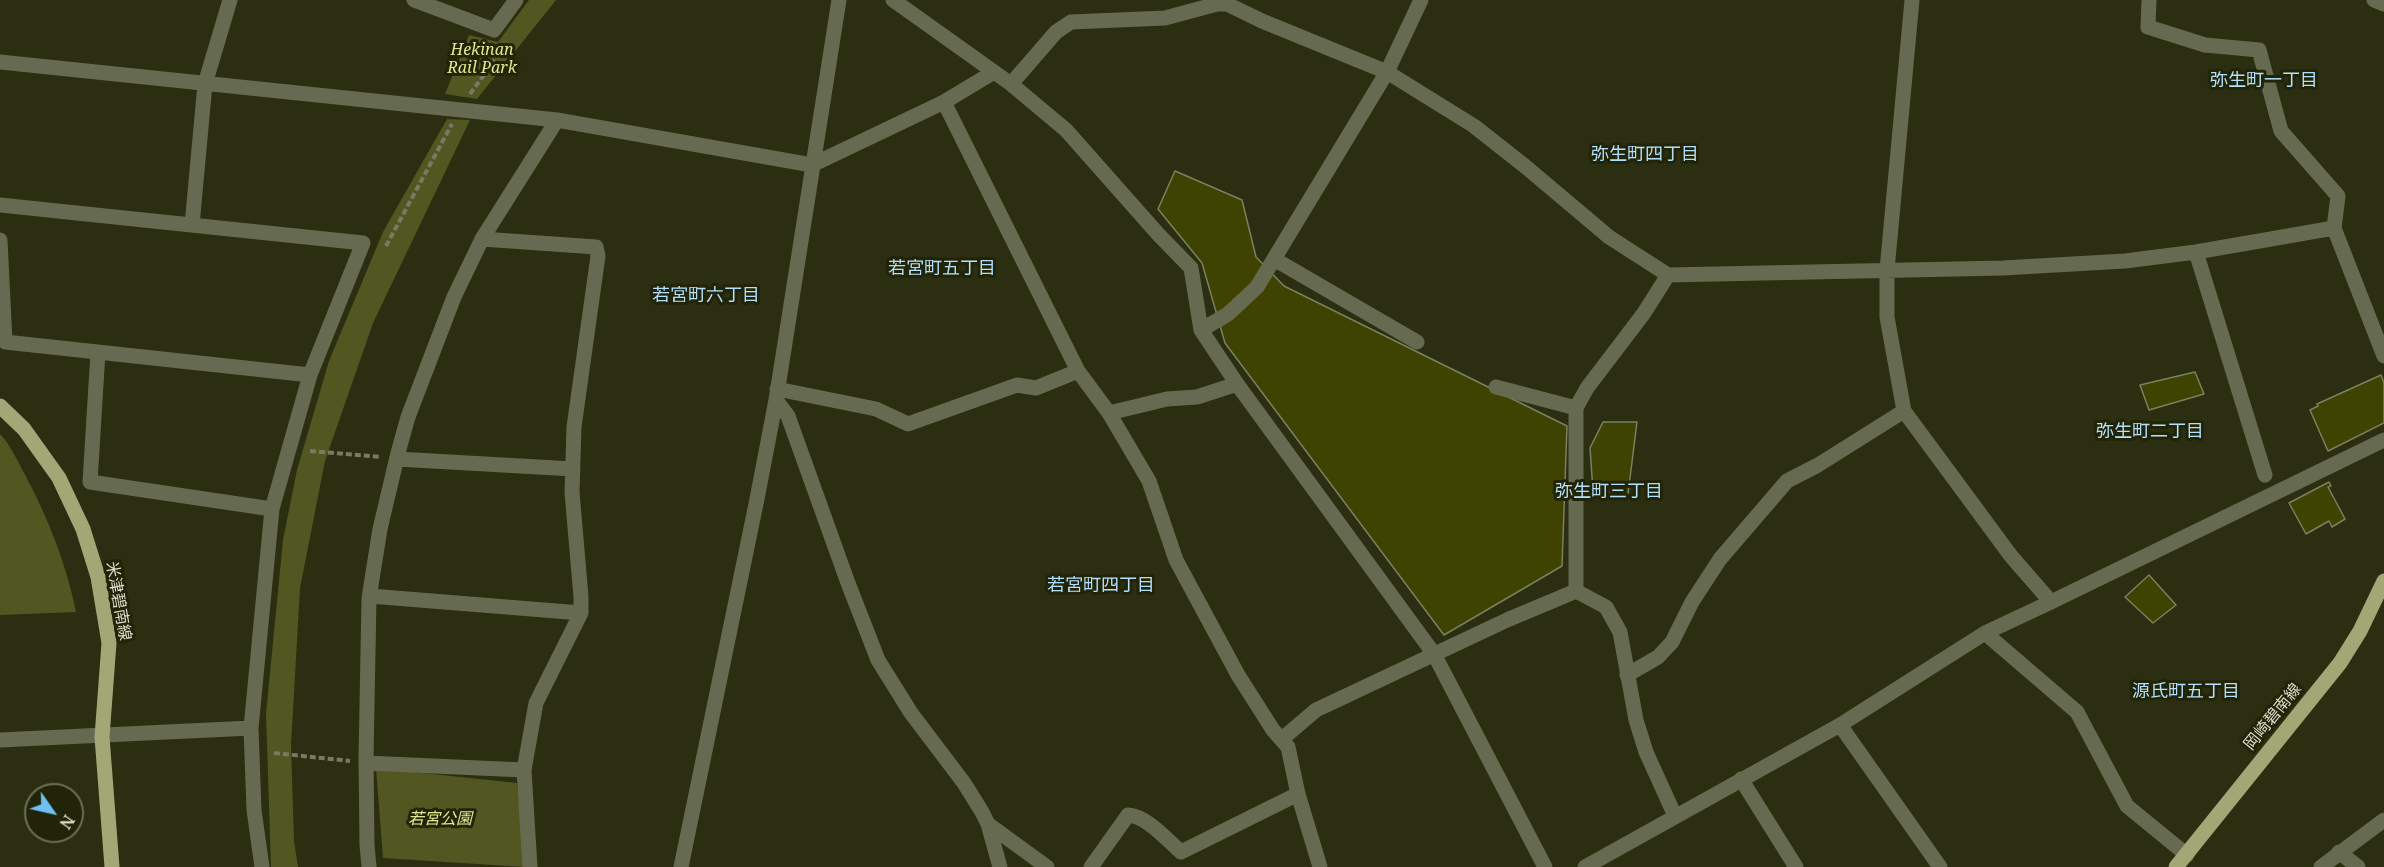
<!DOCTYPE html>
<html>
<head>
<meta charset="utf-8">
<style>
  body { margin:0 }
  #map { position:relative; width:2384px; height:867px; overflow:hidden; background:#2b2e11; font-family:"Noto Serif",serif }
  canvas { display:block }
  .north { position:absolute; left:24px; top:783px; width:60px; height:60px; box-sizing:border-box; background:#222407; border:2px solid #6c6e56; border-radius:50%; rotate:124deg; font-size:16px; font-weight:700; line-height:24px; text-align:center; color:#dbddcc }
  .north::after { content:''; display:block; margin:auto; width:21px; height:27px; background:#6dc2f3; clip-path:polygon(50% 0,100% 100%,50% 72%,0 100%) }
</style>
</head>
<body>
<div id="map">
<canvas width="2384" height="867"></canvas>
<div class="north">N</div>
</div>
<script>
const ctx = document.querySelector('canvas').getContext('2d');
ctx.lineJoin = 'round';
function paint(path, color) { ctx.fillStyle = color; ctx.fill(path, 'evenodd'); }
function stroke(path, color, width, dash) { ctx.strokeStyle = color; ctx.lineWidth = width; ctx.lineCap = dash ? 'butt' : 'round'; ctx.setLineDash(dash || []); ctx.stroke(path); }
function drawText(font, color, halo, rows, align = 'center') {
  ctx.font = font + ' "Noto Serif","Noto Sans JP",serif'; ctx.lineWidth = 6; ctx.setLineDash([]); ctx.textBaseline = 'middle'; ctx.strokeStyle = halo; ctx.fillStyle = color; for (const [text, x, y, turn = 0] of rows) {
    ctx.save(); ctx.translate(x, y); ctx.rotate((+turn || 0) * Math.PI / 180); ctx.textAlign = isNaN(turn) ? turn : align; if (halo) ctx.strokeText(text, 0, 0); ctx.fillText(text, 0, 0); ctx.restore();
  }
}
paint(new Path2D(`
  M529,0H556L477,99L445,94L469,35L498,42Z
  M447,119L470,120L373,323L325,461L300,588L291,745L294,841L298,867H271L266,714L283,540L297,470L329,361L383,232Z
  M0,434C11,446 17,460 24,473C48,517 66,563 76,612L0,615Z
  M376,768L517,783L525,867L383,858Z`), '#525721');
const building = new Path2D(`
  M1175,171L1242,200L1256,257L1284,286L1567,426L1562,566L1444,635L1225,343L1202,263L1158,209Z
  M2195,372L2204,394L2149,410L2140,385Z
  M2381,375L2384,383V423L2328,451L2310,410L2318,406L2317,404Z
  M1603,422H1637L1628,494L1593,491L1590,448Z
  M2329,482L2331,486L2328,487L2345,519L2332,527L2329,521L2306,534L2289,503Z
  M2149,575L2176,605L2153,623L2125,597Z`);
paint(building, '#3e4301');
stroke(building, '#7c8060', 1.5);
stroke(new Path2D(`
  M470,94L503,49
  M386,246L452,124
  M310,451L381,457
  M274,753L350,761`), '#787b63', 4, [6, 3]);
stroke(new Path2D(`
  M414,0L494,30L516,0
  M893,0L1011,84L1066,130L1158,234L1191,268L1201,330L1237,384L1434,654L1545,867
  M1912,0L1887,270V317L1904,411L2011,556L2051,602
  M2149,0L2148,27L2205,45L2259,50L2281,131L2338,196L2334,228L2384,356
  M2374,0L2384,4
  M0,62L557,120L812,165L944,102L994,72
  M1011,84L1056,32L1071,22L1165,18L1217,4H1227L1262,21L1387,72L1474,126L1526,167L1609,237L1668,275L2003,268L2125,261L2196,252L2334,228
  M944,102L1078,371L1109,413L1149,481L1176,560L1238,675L1273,730L1288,747L1298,794L1320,867
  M0,205L363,243L310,375L272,509L251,728L254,810L262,867
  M192,225L205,84L230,0
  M482,239L596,247L598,256L574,427L572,492L581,597V613L536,703L524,770L530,867
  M0,240L5,342L310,375
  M2196,252L2265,475
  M1274,259L1417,342
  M1201,330L1228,314L1257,287L1387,72L1421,0
  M98,352L90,482L272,509
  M1496,387L1576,408
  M777,389L876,409L908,424L1017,385L1036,388L1078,371
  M776,400L788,416L848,583L878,660L911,713L964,783L982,812L988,824L1000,867
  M1109,413L1167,399L1197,397L1237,384
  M397,459L573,469
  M1576,591V408L1587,388L1644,313L1668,275
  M1576,591L1606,607L1620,632L1636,720L1646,752L1675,816
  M370,596L581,613
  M1985,633L2077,712L2127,806L2187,855
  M1627,675L1658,657L1672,642L1692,602L1720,559L1787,481L1818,465L1904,411
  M1840,725L1940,867
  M1282,739L1316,710L1507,620L1576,591
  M0,740L251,728
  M366,763L524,770
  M1741,779L1796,867
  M988,824L1047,867
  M2339,852L2358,867
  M369,867L367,845L366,759L369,598L380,529L398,453L408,417L454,297L482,239L557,120
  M681,867L757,499L776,400L839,0
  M1091,867L1128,815C1147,816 1167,840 1181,852L1298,794
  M1585,867L1840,725L1985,633L2051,602L2384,440
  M2321,867L2384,820`), '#666a51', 15);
stroke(new Path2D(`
  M0,406L24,429L59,478L83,529L98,577L109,643L102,737L112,867
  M2176,867L2340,663L2360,631L2384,581`), '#a1a775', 15);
drawText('italic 16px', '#dee890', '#222407', [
  ["Hekinan",482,50],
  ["Rail Park",482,68],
  ["若宮公園",440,819]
]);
drawText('16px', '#dbddcc', '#222407', [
  ["米津碧南線",118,601,80],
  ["岡崎碧南線",2273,717,-51]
]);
drawText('18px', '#b2dffb', '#222407', [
  ["弥生町一丁目",2264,81],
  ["弥生町四丁目",1645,155],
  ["若宮町五丁目",942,269],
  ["若宮町六丁目",706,296],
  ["弥生町二丁目",2150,432],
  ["弥生町三丁目",1609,492],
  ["若宮町四丁目",1101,586],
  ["源氏町五丁目",2186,692]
]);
</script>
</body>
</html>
